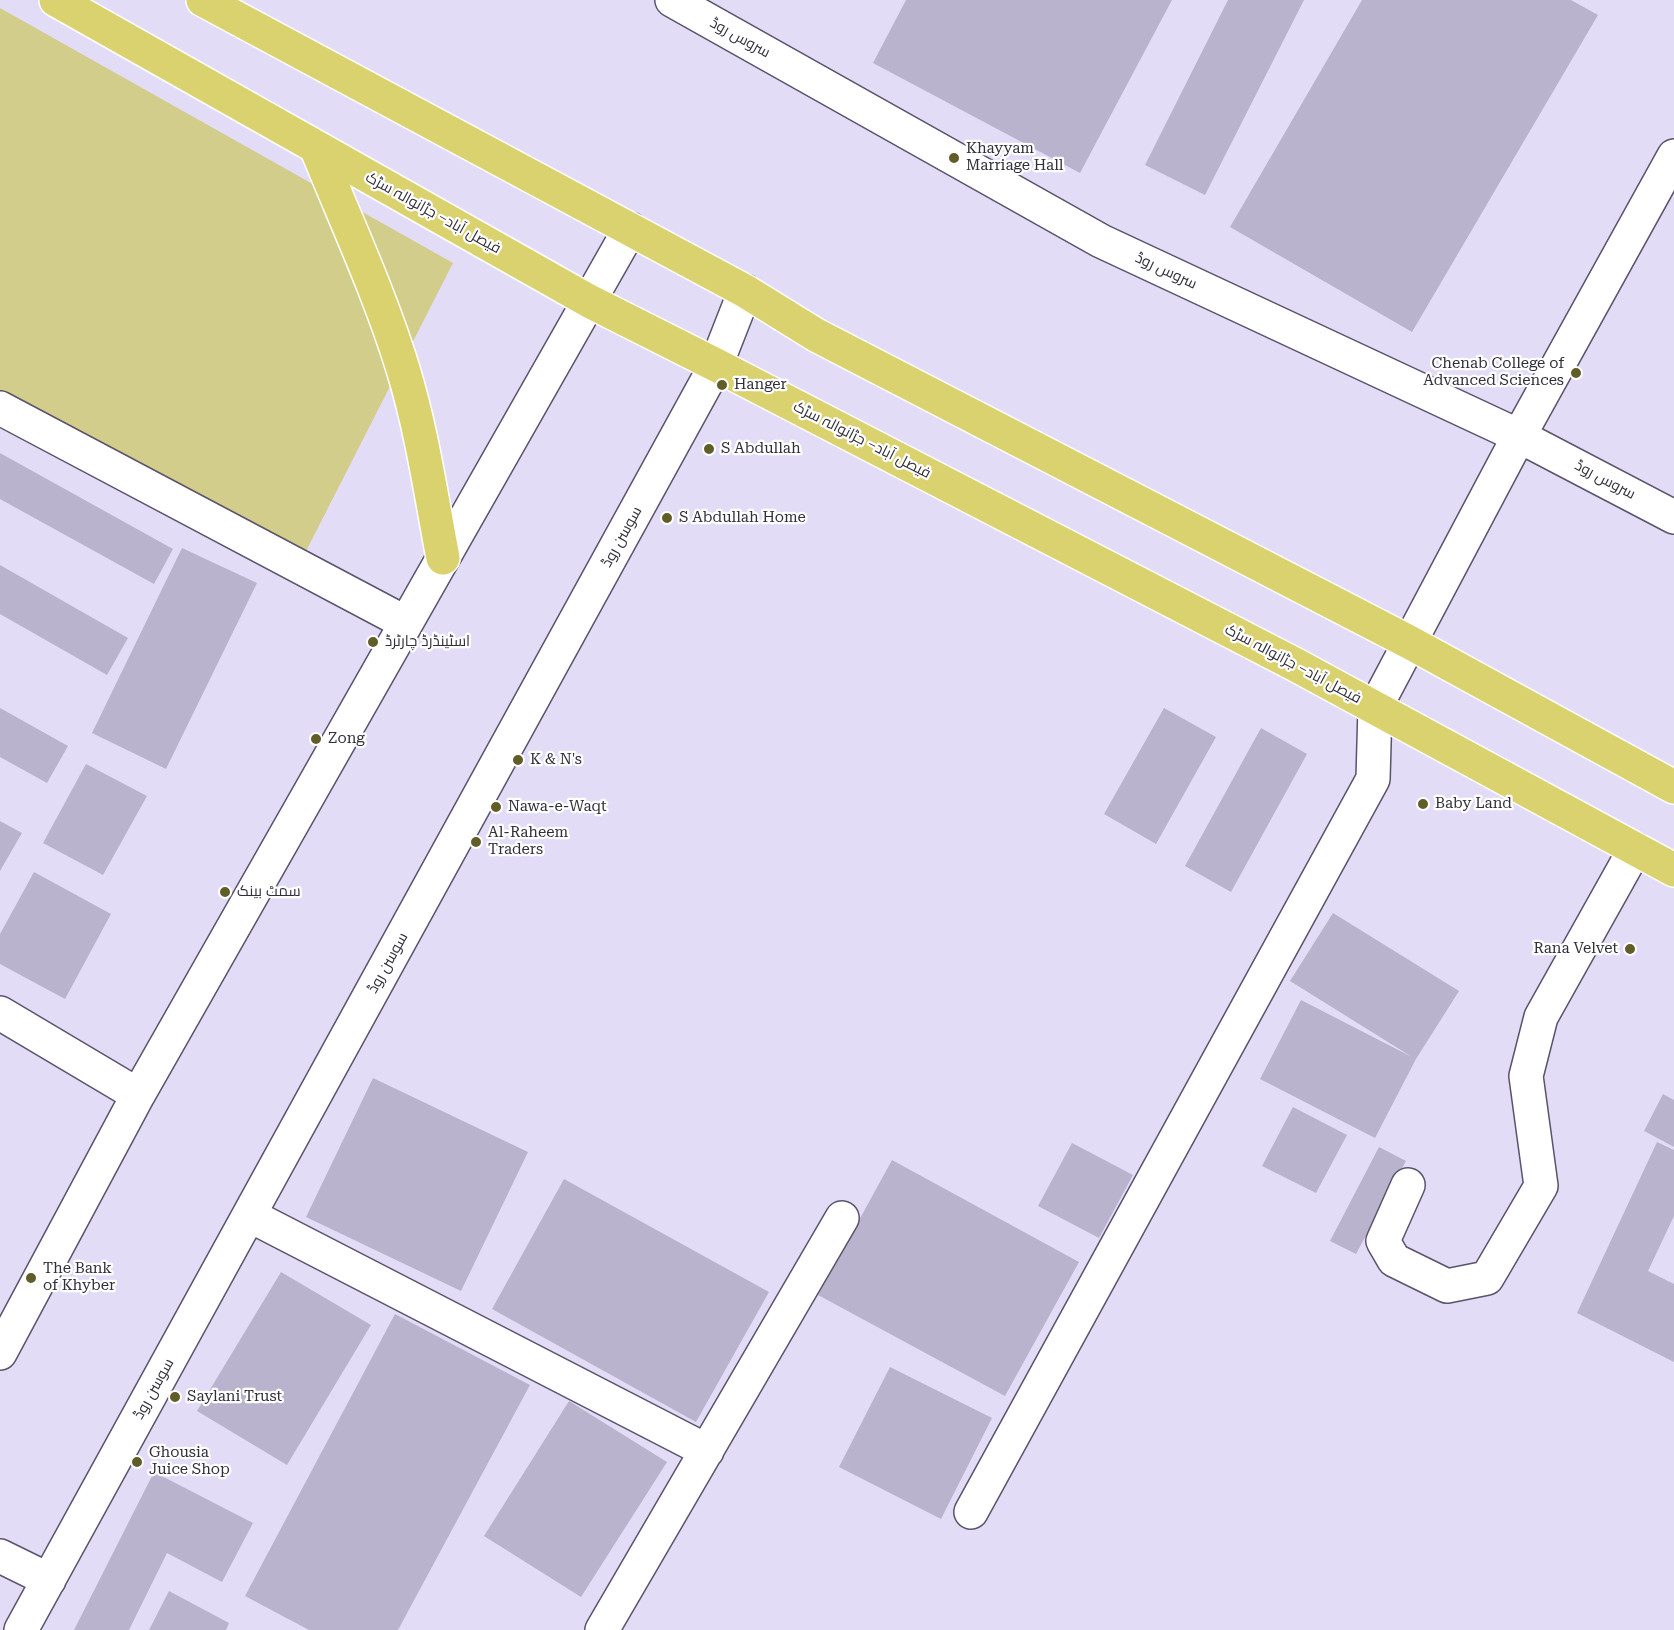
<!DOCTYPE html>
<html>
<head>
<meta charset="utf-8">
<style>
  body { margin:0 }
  canvas { display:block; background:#e3dcf7 }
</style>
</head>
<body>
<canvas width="1674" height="1630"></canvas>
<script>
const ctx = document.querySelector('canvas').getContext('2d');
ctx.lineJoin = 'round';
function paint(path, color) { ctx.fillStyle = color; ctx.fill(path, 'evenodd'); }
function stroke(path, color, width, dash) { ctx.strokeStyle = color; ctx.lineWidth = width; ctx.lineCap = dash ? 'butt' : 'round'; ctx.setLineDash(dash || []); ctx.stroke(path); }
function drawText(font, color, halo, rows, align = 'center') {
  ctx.font = font + ' "Roboto Serif",Cairo,serif'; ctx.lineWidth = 4.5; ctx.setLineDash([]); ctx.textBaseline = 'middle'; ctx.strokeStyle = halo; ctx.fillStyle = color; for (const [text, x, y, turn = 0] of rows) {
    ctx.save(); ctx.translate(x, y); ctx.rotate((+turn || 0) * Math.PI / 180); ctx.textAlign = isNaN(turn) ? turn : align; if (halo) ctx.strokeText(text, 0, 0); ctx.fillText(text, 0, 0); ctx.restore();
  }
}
paint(new Path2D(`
  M0,8L453,263L303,557L0,394Z`), '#d2cd8b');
paint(new Path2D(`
  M906,0H1172L1080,173L873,63Z
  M1228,0H1304L1205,195L1145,165Z
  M1362,0H1571L1598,15L1412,332L1230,227Z
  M0,453L173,549L154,584L0,499Z
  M182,548L257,583L166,769L92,733Z
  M0,565L128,638L107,675L0,614Z
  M0,708L68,746L47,783L0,757Z
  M1164,708L1216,737L1156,844L1104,814Z
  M1261,728L1307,754L1231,892L1185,866Z
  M86,764L147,796L103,875L43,843Z
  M0,821L22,833L0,871Z
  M34,872L111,914L65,999L0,964V934Z
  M1333,913L1459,991L1416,1059L1375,1138L1260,1079L1301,1000L1412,1057L1290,981Z
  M373,1078L528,1152L461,1291L306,1217Z
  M1663,1094L1674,1100V1147L1644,1131Z
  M1293,1107L1347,1135L1316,1193L1262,1166Z
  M1657,1142L1674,1150V1216L1648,1271L1674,1284V1362L1577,1313Z
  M1072,1143L1133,1175L1099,1238L1038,1206Z
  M1379,1147L1406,1161L1356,1254L1330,1241Z
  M892,1160L1079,1262L1005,1396L818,1295Z
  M564,1179L769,1292L696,1422L492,1309Z
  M281,1272L371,1325L287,1465L197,1411Z
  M395,1314L530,1385L398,1630H309L245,1596Z
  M890,1367L992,1418L941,1519L839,1467Z
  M569,1401L667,1462L581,1597L484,1536Z
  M154,1472L253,1523L222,1582L167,1553L129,1630H74Z
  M169,1591L229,1623L226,1630H149Z`), '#bab3cd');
const minor = new Path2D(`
  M672,0L1101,241L1519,436L1674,517
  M0,408L406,623
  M0,1013L138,1095
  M1408,1185L1383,1241L1394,1260L1447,1286L1487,1278L1541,1186L1526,1076L1541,1017L1635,849
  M249,1215L707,1451
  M0,1353L138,1095L630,229
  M971,1512L1373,779L1375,708L1519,436L1674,156
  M0,1556L49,1580
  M21,1630L716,365L745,291
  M602,1630L842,1218`);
const major = new Path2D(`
  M56,0L589,301L716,365L1296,665L1674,870
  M203,0L745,291L816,335L1409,642L1674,787
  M316,147C346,221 380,294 403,369C422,431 431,495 443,558`);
stroke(minor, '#5a536b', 36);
stroke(major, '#fff', 36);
stroke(minor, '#fff', 33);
stroke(major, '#dad26e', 33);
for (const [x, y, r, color] of [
  [954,158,6,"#615d29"],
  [1576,373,6,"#615d29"],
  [722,385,6,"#615d29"],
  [709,449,6,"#615d29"],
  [667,518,6,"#615d29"],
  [373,642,6,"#615d29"],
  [316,739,6,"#615d29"],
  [518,760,6,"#615d29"],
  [1423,804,6,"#615d29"],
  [496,807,6,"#615d29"],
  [476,842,6,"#615d29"],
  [225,892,6,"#615d29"],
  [1630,949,6,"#615d29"],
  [31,1278,6,"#615d29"],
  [175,1397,6,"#615d29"],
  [137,1462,6,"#615d29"]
]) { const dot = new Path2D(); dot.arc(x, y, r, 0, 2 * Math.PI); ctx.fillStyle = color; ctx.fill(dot); stroke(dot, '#fff', 2); }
drawText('15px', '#322f3a', '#fff', [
  ["سروس روڈ",740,38,29],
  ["فیصل آباد– جڑانوالہ سڑک",433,213,29],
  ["سروس روڈ",1166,271,25],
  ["فیصل آباد– جڑانوالہ سڑک",862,440,27],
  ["سروس روڈ",1605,480,28],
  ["سوسن روڈ",622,537,-61],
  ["فیصل آباد– جڑانوالہ سڑک",1293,664,28],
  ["سوسن روڈ",388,963,-61],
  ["سوسن روڈ",154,1389,-61]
]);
drawText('15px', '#322f3a', '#fff', [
  ["Khayyam",966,149],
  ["Marriage Hall",966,166],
  ["Chenab College of",1564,364,"right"],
  ["Advanced Sciences",1564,381,"right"],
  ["Hanger",734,385],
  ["S Abdullah",721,449],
  ["S Abdullah Home",679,518],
  ["اسٹینڈرڈ چارٹرڈ",385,642],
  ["Zong",328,739],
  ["K & N's",530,760],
  ["Baby Land",1435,804],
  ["Nawa-e-Waqt",508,807],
  ["Al-Raheem",488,833],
  ["Traders",488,850],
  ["سمٹ بینک",237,892],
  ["Rana Velvet",1618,949,"right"],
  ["The Bank",43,1269],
  ["of Khyber",43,1286],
  ["Saylani Trust",187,1397],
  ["Ghousia",149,1453],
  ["Juice Shop",149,1470]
], 'left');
</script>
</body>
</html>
